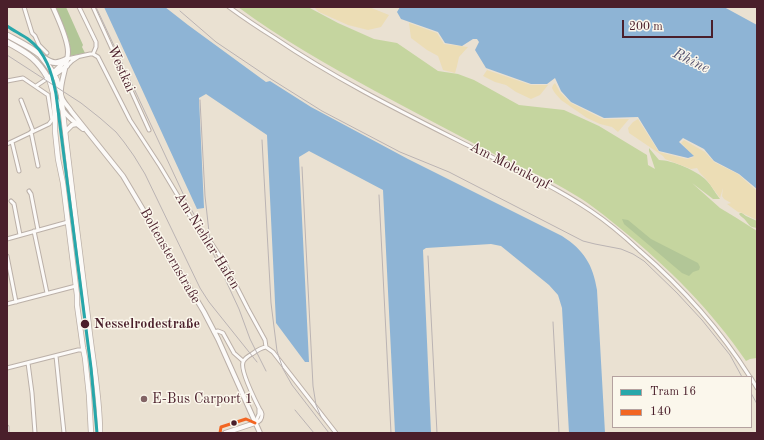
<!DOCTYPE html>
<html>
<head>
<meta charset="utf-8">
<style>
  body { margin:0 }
  #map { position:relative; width:764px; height:440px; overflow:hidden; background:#eae1d2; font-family:"Old Standard TT",serif }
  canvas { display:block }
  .frame { position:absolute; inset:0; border:8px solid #4a1f2b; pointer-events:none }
  .legend { position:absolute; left:612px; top:376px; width:140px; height:52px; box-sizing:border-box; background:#fbf7ec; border:1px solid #b4a19f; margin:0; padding:5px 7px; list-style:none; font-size:12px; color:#4a1f2b }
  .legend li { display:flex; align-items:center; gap:8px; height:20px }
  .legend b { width:20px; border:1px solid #b4a19f }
  .scale { position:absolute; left:622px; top:20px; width:91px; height:18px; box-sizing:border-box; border:2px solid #4a1f2b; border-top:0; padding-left:5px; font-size:12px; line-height:14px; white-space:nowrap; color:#4a1f2b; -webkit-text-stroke:3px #fbf7ec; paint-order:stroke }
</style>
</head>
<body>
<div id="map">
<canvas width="764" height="440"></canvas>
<div class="frame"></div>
<ul class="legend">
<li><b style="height:5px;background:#27a7aa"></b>Tram 16</li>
<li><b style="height:5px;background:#f26522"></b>140</li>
</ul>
<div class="scale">200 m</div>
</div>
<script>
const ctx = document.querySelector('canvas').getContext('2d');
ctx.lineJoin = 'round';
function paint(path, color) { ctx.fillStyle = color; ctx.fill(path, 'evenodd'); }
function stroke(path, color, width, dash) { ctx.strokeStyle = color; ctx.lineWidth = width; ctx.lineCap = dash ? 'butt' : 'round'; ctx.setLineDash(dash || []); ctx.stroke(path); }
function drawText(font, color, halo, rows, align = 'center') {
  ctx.font = font + ' "Old Standard TT",serif'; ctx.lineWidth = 3; ctx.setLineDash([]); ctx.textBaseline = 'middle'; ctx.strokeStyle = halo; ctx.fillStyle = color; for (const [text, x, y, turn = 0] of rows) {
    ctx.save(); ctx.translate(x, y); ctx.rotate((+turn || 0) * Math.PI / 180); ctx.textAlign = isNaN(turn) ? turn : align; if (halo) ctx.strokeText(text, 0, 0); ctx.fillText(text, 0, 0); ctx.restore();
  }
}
paint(new Path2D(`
  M238,7H308L338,23L374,39L397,43L438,71L458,74L474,80L519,105L564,110L599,126L647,155L648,165L655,169L649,151V148L659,160C672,160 698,171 707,181C712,186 715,193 720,199H713L692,183L720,208L735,217L757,231V358L750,359L746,361C712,311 668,267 621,229C606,217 592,205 575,195C550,179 521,168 494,154C454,133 414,112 375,91C328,65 281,39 238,7Z
  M740,213H742L746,216L757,221V228C750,227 750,226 746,221C744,218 741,217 739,214Z`), '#c5d59f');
paint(new Path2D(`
  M56,7H66L83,45L82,47L85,53L70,56C73,41 60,21 56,7Z
  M622,219L628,220L651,239L698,263L700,267L699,270L693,272L689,276L682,273L624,224Z`), '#b2c697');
paint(new Path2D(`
  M314,7H369L389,15L381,27L368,30L348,25L319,12Z
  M409,23L437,33L444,44L468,47L459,57L457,66L455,73L443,70L438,56L427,50L411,38Z
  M487,70L531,85H548L540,95L531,99L516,92L506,85L495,82L483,76Z
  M555,83L560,92L571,103L603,119H629L618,132L612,127L600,124L587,118L561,100C558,96 554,93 552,88L553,85Z
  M638,119L659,152L687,159L694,157L681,143L684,140L705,152L714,162L738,174L757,191V220L742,213L738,212L727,204L731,203L724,199L722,196L723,188L720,198L706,179L700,173L697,168L691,169L665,159L663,156L629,133L628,128L633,122Z`), '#ecddb5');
paint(new Path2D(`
  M104,7H165L188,25L266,82L270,81L311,107L408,159L562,236C584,250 593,265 597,290L605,433H569L562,308L558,295L549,285L501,246L491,244L426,248L423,250L431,433H395L383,190L309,151L299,157L309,362H305L276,323L267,135L206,94L199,98L204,208L197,209Z
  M400,7H724L757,25V189L739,174L714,161L704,149L683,138L679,142L694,156L688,158L659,151L638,117L604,118L571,102L561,91L555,78L547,84H531L486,68L475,50L479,42L477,39H473L462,46L445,43L438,32L401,19L397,12Z`), '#8eb4d5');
const street = new Path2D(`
  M24,7L32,33L35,36L39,45L47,53
  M79,7L96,42V47L93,54
  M93,7L149,130
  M229,7C244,18 259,28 275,38C337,80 404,113 471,147C512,167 554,186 591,211C609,223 624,236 639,250C683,288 719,328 750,377
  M67,59L90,54H93L98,57L130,120L160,166L193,221L210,241L225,264L248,309L265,340L266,347
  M67,66L72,61L78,57
  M7,81L23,78L48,95L52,120L49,124L7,144
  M36,86L48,78
  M21,100L33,131
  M31,132L38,166
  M12,142L19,171
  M29,191L31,194L38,230
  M11,201L14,204L20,235
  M34,231L47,293
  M7,239L68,222
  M7,256L16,302
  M7,304L76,286
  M214,332L218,331L223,333L234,353L243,361
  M266,347L273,352L336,433
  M56,356L60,395L64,433
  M28,363L32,393L35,433
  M7,368L78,350H84
  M751,378L757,388
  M255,423C260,422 262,419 262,414C261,410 261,412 259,408C255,400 240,370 243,362C245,358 248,356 252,354C256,351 260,348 266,347
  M255,423L259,414V408
  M7,427V433`);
const secondary = new Path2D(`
  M53,7C58,19 68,39 68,52C68,64 59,85 61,95C62,101 68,106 71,111L123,176L204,312L218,339L260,433
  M54,74L55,71L65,61
  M48,78L54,74L57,73L67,66
  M54,95C62,112 69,118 83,129
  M65,132L72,125L77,124
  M225,433L255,423`);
const primary = new Path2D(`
  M54,74L57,80L61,95C69,169 79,244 88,318C92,357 100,394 100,433
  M48,78L50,82L53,93L55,116V131L58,159L63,183L77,295V305L83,348L85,358L89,395L91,433`);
const highway = new Path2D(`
  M7,35C18,41 31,47 40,55C45,61 50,68 54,74
  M7,42C26,53 36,57 48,78
  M44,58C53,64 57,64 67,59`);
stroke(street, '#bbb0a8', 5);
stroke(secondary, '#bbb0a8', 6);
stroke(primary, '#bbb0a8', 6);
stroke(highway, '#bbb0a8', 7);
stroke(street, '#fcfaf8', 3);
stroke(secondary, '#fcfaf8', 4);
stroke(primary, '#fcfaf8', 4.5);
stroke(highway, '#fcfaf8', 5);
stroke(new Path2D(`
  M96,7L186,200L200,225L239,309L250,339L266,371
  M180,11L216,42L271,79L322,111L400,152L449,172L583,241L595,244L621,249L633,254L644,261L677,293L702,320L730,355L742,377
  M7,55L81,103L100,118L116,132L124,142L134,156L145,174L200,288L209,302L257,362
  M200,100L205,196L210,241
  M262,140L271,303L277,351L283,369L292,385L329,433
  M302,167L313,386L316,405L321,417
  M379,195L391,433
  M428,256L437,433
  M553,322L559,433
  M751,393L757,404
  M295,410L314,433`), '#bab3b3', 1);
stroke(new Path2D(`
  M220,433L221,427L246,419L255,423`), '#f26522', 3);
stroke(new Path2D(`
  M7,26C14,31 21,34 28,39C46,52 52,73 56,94L91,368L97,433`), '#27a7aa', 3);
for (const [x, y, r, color] of [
  [85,324,5,"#4a1f2b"],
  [144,399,4,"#826365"],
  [234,423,3.5,"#4a1f2b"]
]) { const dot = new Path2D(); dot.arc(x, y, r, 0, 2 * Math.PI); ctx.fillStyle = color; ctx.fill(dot); stroke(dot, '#fbf7ec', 1.5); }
drawText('14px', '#4a1f2b', '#fbf7ec', [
  ["Westkai",121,69,66],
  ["Am Molenkopf",510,166,27],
  ["Am Niehler Hafen",207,241,58],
  ["Boltensternstraße",170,256,60]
]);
drawText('bold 14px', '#4a1f2b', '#fbf7ec', [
  ["Nesselrodestraße",94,324]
], 'left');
drawText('14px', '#4a1f2b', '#fbf7ec', [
  ["E-Bus Carport 1",152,399]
], 'left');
drawText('italic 15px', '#55536f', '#fbf7ec', [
  ["Rhine",691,61,26]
]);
</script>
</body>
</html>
